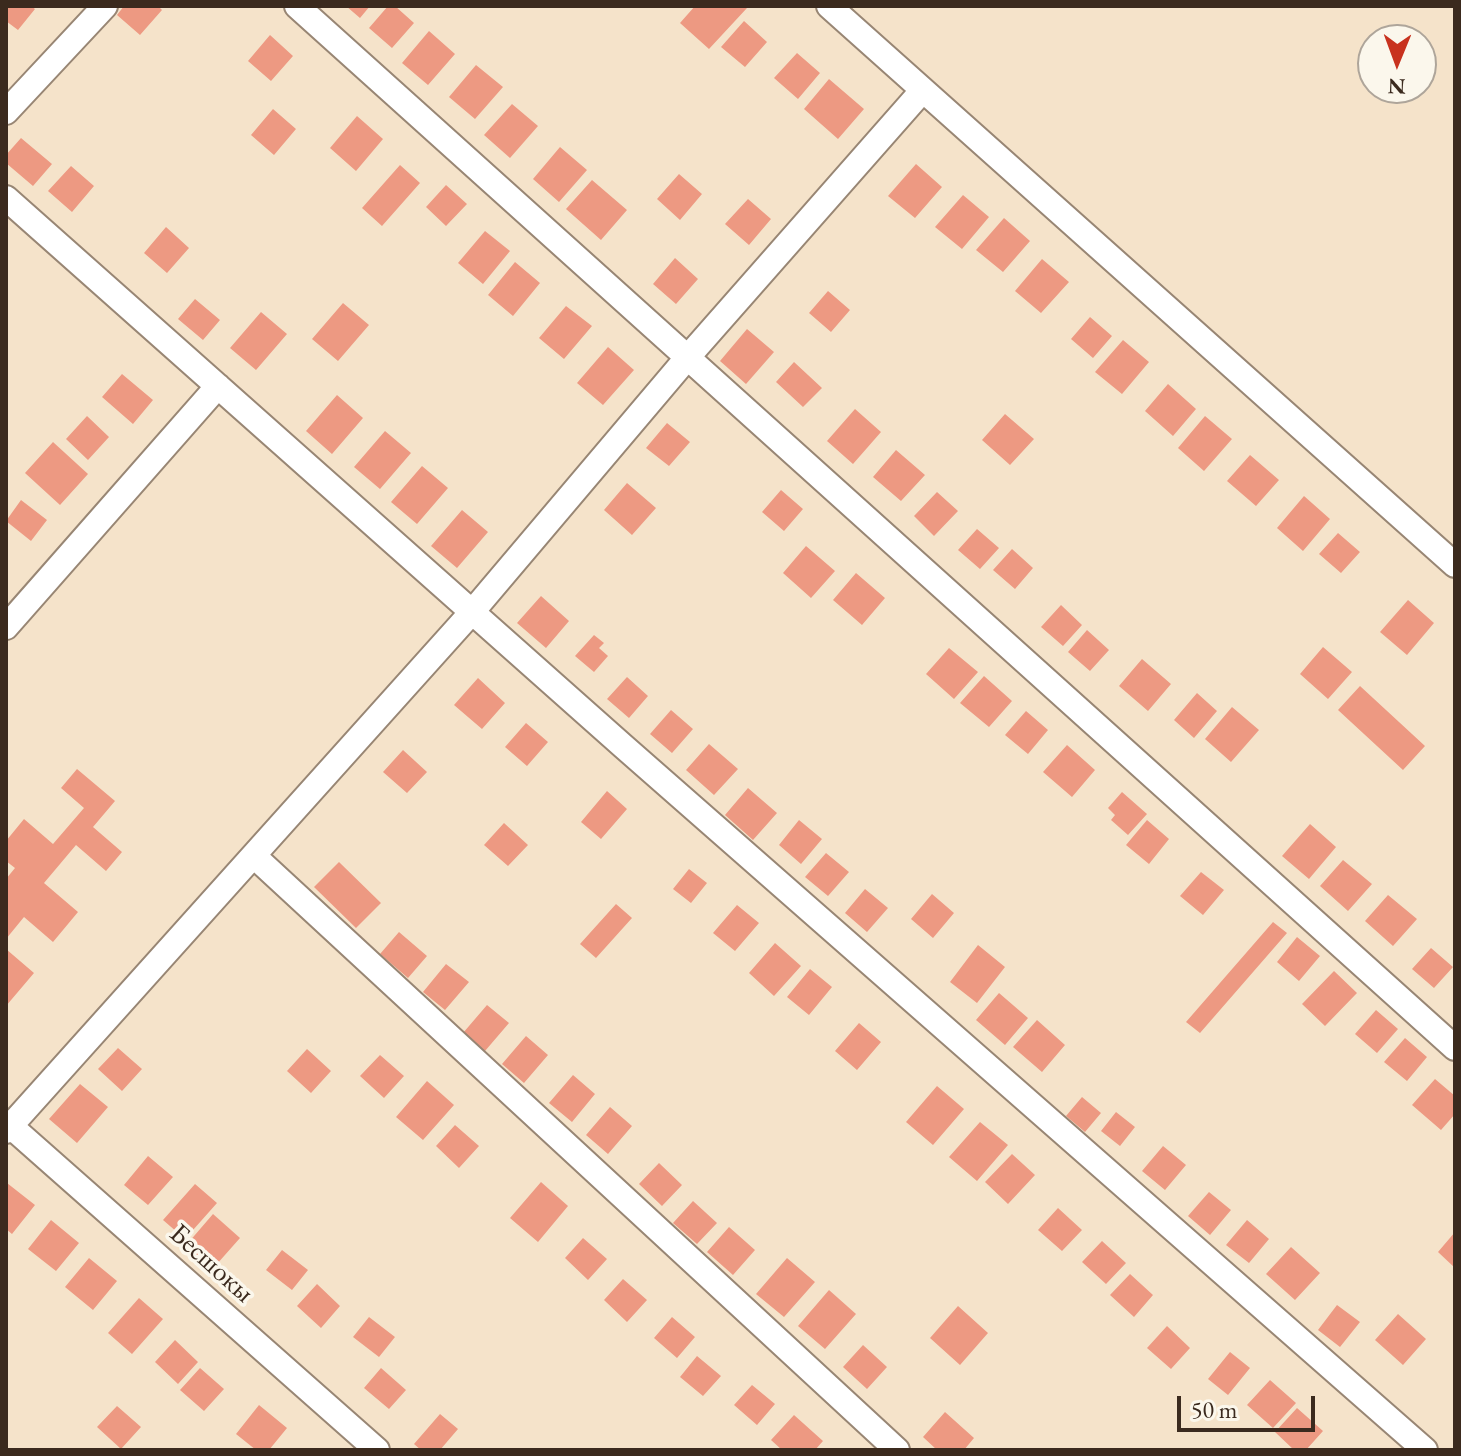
<!DOCTYPE html>
<html>
<head>
<meta charset="utf-8">
<style>
  body { margin:0 }
  #map { position:relative; width:1461px; height:1456px; overflow:hidden; background:#f5e3ca; font-family:"EB Garamond",serif }
  canvas { display:block }
  .frame { position:absolute; inset:0; border:8px solid #3b2a1e; pointer-events:none }
  .north { position:absolute; left:1357px; top:24px; width:80px; height:80px; box-sizing:border-box; background:#fbf7ec; border:2px solid #aea59a; border-radius:50%; rotate:181deg; font-size:22px; font-weight:700; line-height:32px; text-align:center; color:#3b2a1e }
  .north::after { content:''; display:block; margin:auto; width:28px; height:36px; background:#c8321e; clip-path:polygon(50% 0,100% 100%,50% 72%,0 100%) }
  .scale { position:absolute; left:1177px; top:1396px; width:138px; height:36px; box-sizing:border-box; border:4px solid #3b2a1e; border-top:0; padding-left:10px; font-size:24px; line-height:28px; white-space:nowrap; color:#3b2a1e; -webkit-text-stroke:6px #fbf7ec; paint-order:stroke }
</style>
</head>
<body>
<div id="map">
<canvas width="1461" height="1456"></canvas>
<div class="frame"></div>
<div class="north">N</div>
<div class="scale">50 m</div>
</div>
<script>
const ctx = document.querySelector('canvas').getContext('2d');
ctx.lineJoin = 'round';
function paint(path, color) { ctx.fillStyle = color; ctx.fill(path, 'evenodd'); }
function stroke(path, color, width, dash) { ctx.strokeStyle = color; ctx.lineWidth = width; ctx.lineCap = dash ? 'butt' : 'round'; ctx.setLineDash(dash || []); ctx.stroke(path); }
function drawText(font, color, halo, rows, align = 'center') {
  ctx.font = font + ' "EB Garamond",serif'; ctx.lineWidth = 7; ctx.setLineDash([]); ctx.textBaseline = 'middle'; ctx.strokeStyle = halo; ctx.fillStyle = color; for (const [text, x, y, turn = 0] of rows) {
    ctx.save(); ctx.translate(x, y); ctx.rotate((+turn || 0) * Math.PI / 180); ctx.textAlign = isNaN(turn) ? turn : align; if (halo) ctx.strokeText(text, 0, 0); ctx.fillText(text, 0, 0); ctx.restore();
  }
}
paint(new Path2D(`
  M6,6H31L35,9L18,30L6,21Z
  M124,6H158L162,10L140,35L117,15Z
  M346,6H370L360,18Z
  M388,6H395L414,23L392,48L369,28Z
  M695,6H745L747,8L709,49L680,23Z
  M744,21L767,42L745,67L721,47Z
  M429,31L455,54L428,85L402,63Z
  M270,35L293,56L271,81L248,61Z
  M797,53L820,73L798,99L774,78Z
  M476,65L503,87L475,119L449,97Z
  M829,79L864,109L838,139L804,109Z
  M512,104L538,126L510,158L484,135Z
  M273,109L296,129L274,155L251,135Z
  M357,116L383,139L356,171L330,148Z
  M21,138L52,164L33,186L6,163V155Z
  M560,147L587,170L559,202L533,179Z
  M916,164L942,187L915,218L888,196Z
  M400,165L420,183L382,226L362,208Z
  M71,166L94,186L72,212L48,191Z
  M679,174L702,194L680,220L657,199Z
  M592,180L627,210L601,240L566,209Z
  M446,185L467,204L446,226L426,207Z
  M963,195L989,217L962,249L935,227Z
  M748,199L771,219L749,245L725,224Z
  M1004,218L1030,241L1003,272L976,250Z
  M166,227L189,248L167,273L144,253Z
  M485,231L510,251L483,284L458,263Z
  M675,258L698,279L676,304L653,284Z
  M1042,259L1069,282L1041,313L1015,291Z
  M515,262L540,283L513,316L488,295Z
  M828,291L850,310L831,332L809,313Z
  M195,299L220,320L203,340L178,319Z
  M343,303L369,325L338,361L312,339Z
  M566,306L592,326L564,359L539,338Z
  M261,312L287,334L256,370L230,348Z
  M1090,317L1112,336L1093,358L1071,339Z
  M747,329L774,352L746,384L720,361Z
  M1123,340L1149,362L1122,394L1095,372Z
  M608,347L634,370L603,405L577,383Z
  M794,362L822,388L803,407L776,382Z
  M122,374L153,400L133,424L102,397Z
  M1168,384L1196,409L1173,436L1145,411Z
  M337,395L363,418L332,454L306,431Z
  M855,409L881,432L853,464L827,441Z
  M1005,414L1034,439L1010,465L982,440Z
  M87,416L109,437L88,460L66,439Z
  M1205,416L1232,439L1204,471L1178,448Z
  M667,423L690,442L669,466L646,448Z
  M385,431L411,453L380,489L354,467Z
  M53,442L88,474L60,505L25,473Z
  M896,450L925,475L901,501L873,477Z
  M1250,455L1279,480L1256,506L1227,481Z
  M422,466L448,488L417,524L391,502Z
  M627,483L656,508L632,535L604,510Z
  M781,490L803,509L784,531L762,512Z
  M937,492L958,511L934,536L914,516Z
  M1304,496L1330,519L1303,551L1277,528Z
  M21,500L47,520L31,541L6,521Z
  M462,510L488,532L457,568L431,546Z
  M977,529L999,548L980,569L958,550Z
  M1338,533L1360,552L1341,573L1319,554Z
  M806,546L835,571L811,598L783,573Z
  M1012,549L1033,568L1015,589L993,570Z
  M856,573L885,598L862,625L833,600Z
  M541,596L569,621L546,648L517,623Z
  M1408,600L1434,623L1407,655L1380,632Z
  M1061,605L1082,625L1063,646L1041,627Z
  M1087,630L1109,650L1090,671L1068,652Z
  M594,635L604,643L599,648L608,656L594,672L575,656Z
  M1323,647L1352,672L1328,699L1300,674Z
  M949,648L978,672L954,699L926,674Z
  M1142,659L1171,684L1148,711L1119,686Z
  M984,676L1012,701L989,727L960,703Z
  M627,677L648,696L629,718L607,699Z
  M478,678L505,703L482,729L454,705Z
  M1360,686L1425,746L1403,770L1338,710Z
  M1197,693L1217,711L1194,738L1174,720Z
  M1232,707L1259,730L1231,762L1205,739Z
  M671,710L693,729L672,753L650,734Z
  M1026,711L1048,730L1028,754L1005,735Z
  M526,723L548,742L527,766L505,747Z
  M709,744L738,769L714,795L686,770Z
  M1067,745L1095,770L1072,797L1043,772Z
  M403,750L427,772L407,793L383,772Z
  M77,769L115,801L93,827L122,852L106,871L76,845L44,883L78,912L53,942L24,917L6,939V879L15,868L6,861V841L24,819L53,844L84,808L61,788Z
  M748,788L777,813L753,840L725,815Z
  M607,791L627,809L601,839L581,822Z
  M1122,792L1147,814L1128,835L1111,820L1115,815L1108,808Z
  M799,820L822,839L801,864L779,845Z
  M1147,820L1169,839L1149,864L1126,845Z
  M504,823L528,845L508,866L484,845Z
  M1310,824L1336,847L1309,879L1282,856Z
  M826,853L849,872L828,896L805,877Z
  M1343,860L1372,884L1348,911L1320,886Z
  M339,862L381,903L356,928L314,887Z
  M689,869L707,883L691,903L673,889Z
  M1201,872L1224,890L1203,915L1180,896Z
  M865,889L888,908L867,932L845,913Z
  M932,894L954,913L933,938L911,919Z
  M1388,895L1417,919L1393,946L1365,921Z
  M616,904L632,918L596,958L580,944Z
  M737,905L759,923L735,951L713,933Z
  M1273,922L1287,933L1200,1033L1186,1022Z
  M399,932L427,956L408,978L380,954Z
  M1297,937L1320,956L1299,981L1277,962Z
  M775,943L801,966L774,996L749,973Z
  M978,945L1005,967L977,1003L950,982Z
  M1431,948L1453,967L1434,988L1412,969Z
  M6,949L34,973L6,1006Z
  M446,964L469,982L445,1010L423,992Z
  M810,969L832,987L809,1015L787,997Z
  M1334,971L1357,993L1325,1026L1302,1004Z
  M999,993L1028,1018L1005,1045L976,1020Z
  M487,1005L509,1023L485,1051L463,1033Z
  M1376,1010L1398,1029L1377,1053L1355,1034Z
  M1037,1020L1065,1045L1042,1072L1013,1047Z
  M859,1023L881,1042L857,1070L835,1051Z
  M526,1036L548,1055L524,1083L502,1064Z
  M1405,1038L1427,1057L1407,1081L1384,1062Z
  M118,1048L142,1069L122,1091L98,1069Z
  M307,1049L331,1071L311,1093L287,1071Z
  M380,1055L404,1076L384,1098L360,1076Z
  M573,1075L595,1094L572,1122L549,1103Z
  M1435,1079L1455,1096V1114L1441,1130L1412,1105Z
  M427,1081L454,1105L423,1140L396,1117Z
  M80,1084L108,1107L77,1143L49,1119Z
  M937,1086L964,1109L933,1145L906,1122Z
  M1082,1097L1101,1113L1085,1132L1066,1116Z
  M610,1107L632,1126L608,1154L586,1135Z
  M1116,1112L1135,1127L1120,1146L1101,1131Z
  M980,1122L1008,1145L977,1181L949,1157Z
  M455,1125L479,1146L459,1168L436,1146Z
  M1163,1146L1186,1165L1165,1190L1142,1171Z
  M1012,1154L1035,1175L1008,1204L985,1182Z
  M148,1156L173,1177L148,1205L124,1185Z
  M659,1163L682,1185L662,1206L639,1184Z
  M541,1182L568,1206L538,1242L510,1218Z
  M7,1183L35,1205L12,1234L6,1229Z
  M195,1184L217,1203L185,1239L163,1220Z
  M1209,1192L1231,1210L1210,1235L1188,1216Z
  M693,1201L717,1223L697,1244L673,1223Z
  M1058,1208L1082,1230L1062,1251L1038,1230Z
  M213,1214L240,1238L209,1273L182,1250Z
  M51,1220L79,1243L56,1271L28,1249Z
  M1247,1220L1269,1239L1249,1263L1226,1245Z
  M729,1227L755,1250L733,1275L707,1252Z
  M1455,1232V1268L1438,1252Z
  M583,1238L607,1259L588,1280L565,1258Z
  M1102,1241L1126,1263L1106,1284L1082,1262Z
  M1291,1247L1320,1273L1295,1300L1266,1274Z
  M282,1250L308,1270L292,1290L266,1270Z
  M89,1258L117,1281L93,1310L65,1287Z
  M787,1258L815,1282L784,1317L756,1294Z
  M1130,1274L1153,1295L1134,1317L1110,1295Z
  M623,1279L647,1300L627,1322L604,1300Z
  M317,1284L340,1306L321,1328L297,1306Z
  M829,1290L856,1314L825,1349L798,1326Z
  M139,1298L163,1319L132,1354L108,1333Z
  M1337,1305L1360,1322L1340,1347L1318,1330Z
  M958,1306L988,1333L960,1365L930,1338Z
  M1398,1314L1426,1339L1403,1365L1375,1340Z
  M369,1317L395,1337L379,1357L353,1337Z
  M672,1317L695,1337L677,1358L654,1338Z
  M1167,1326L1190,1348L1171,1369L1147,1348Z
  M175,1340L198,1362L178,1384L155,1362Z
  M863,1345L887,1367L867,1389L843,1367Z
  M1230,1352L1250,1368L1228,1395L1208,1379Z
  M697,1356L721,1376L703,1396L680,1377Z
  M200,1368L224,1389L204,1411L180,1390Z
  M381,1368L406,1390L389,1409L364,1388Z
  M1270,1380L1296,1403L1273,1428L1247,1405Z
  M752,1385L775,1404L757,1425L734,1405Z
  M259,1405L287,1428L269,1450H256L236,1434Z
  M117,1406L141,1427L121,1449L97,1427Z
  M1297,1408L1323,1431L1306,1450H1294L1275,1432Z
  M945,1412L974,1438L964,1450H937L923,1437Z
  M440,1414L458,1429L440,1450H421L414,1444Z
  M794,1415L823,1441L815,1450H782L771,1440Z`), '#ed9982');
const minor = new Path2D(`
  M297,6L1455,1048
  M829,6L1455,565
  M6,112L105,6
  M6,198L623,746L1425,1450
  M6,627L218,386
  M254,856L897,1450
  M6,1122L377,1450
  M6,1131L472,612L687,358L922,91`);
stroke(minor, '#988674', 28);
stroke(minor, '#fff', 24);
drawText('28px', '#3b2a1e', '#fbf7ec', [
  ["Бесшокы",211,1264,42]
]);
</script>
</body>
</html>
